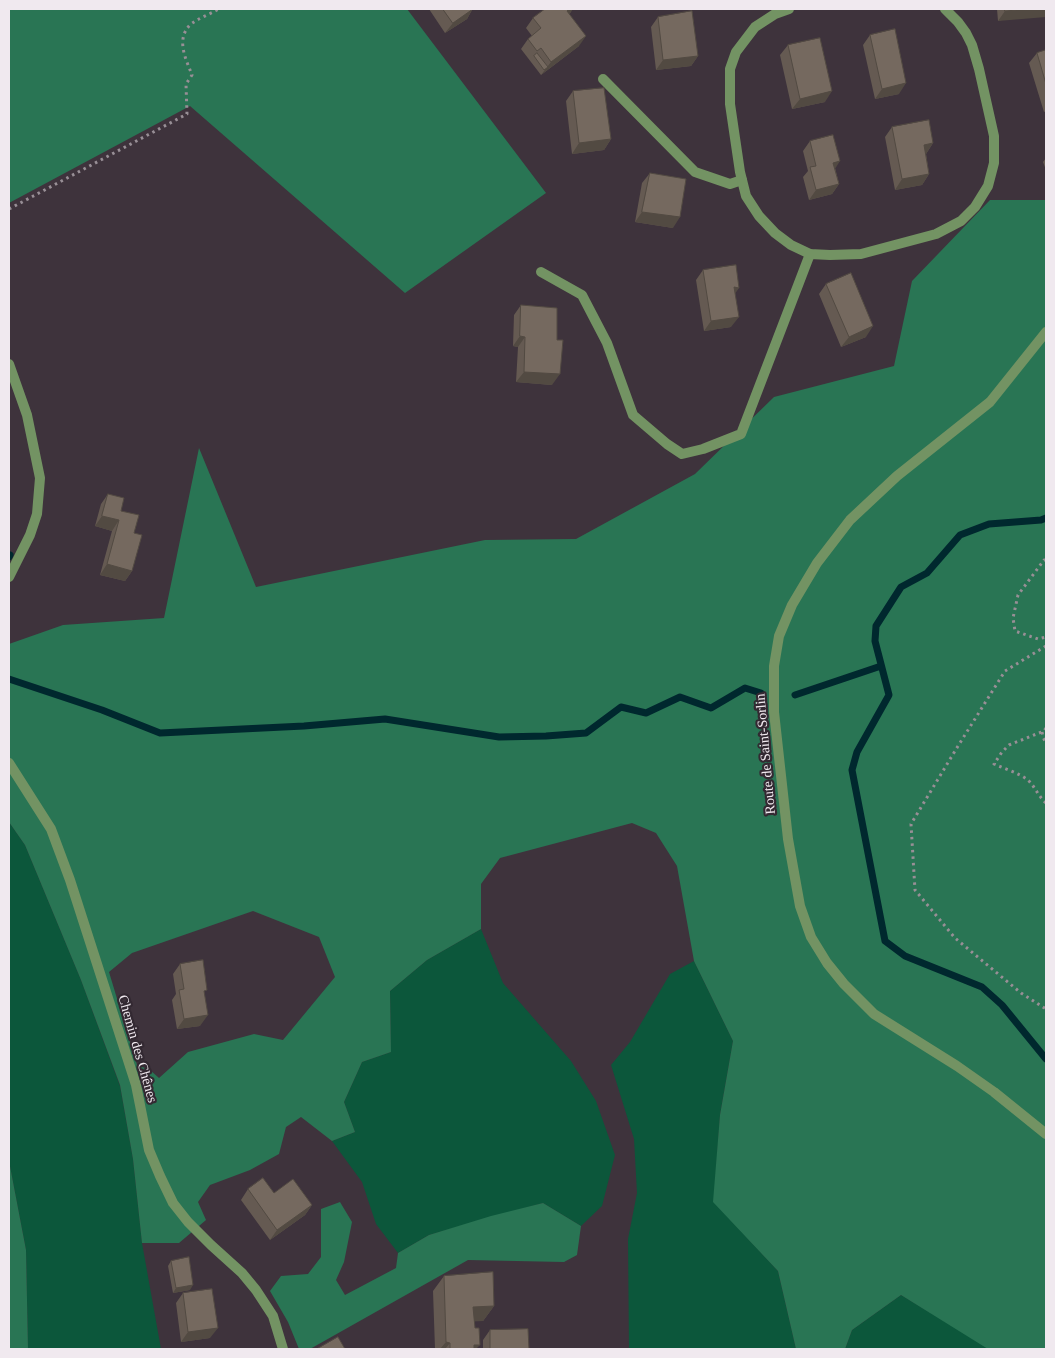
<!DOCTYPE html>
<html>
<head>
<meta charset="utf-8">
<style>
  body { margin:0 }
  #map { position:relative; width:1055px; height:1358px; overflow:hidden; background:#3e333c; font-family:Georgia,serif }
  canvas { display:block }
  .frame { position:absolute; inset:0; border:10px solid #f0e9ef; pointer-events:none }
</style>
</head>
<body>
<div id="map">
<canvas width="1055" height="1358"></canvas>
<div class="frame"></div>
</div>
<script>
const ctx = document.querySelector('canvas').getContext('2d');
ctx.lineJoin = 'round';
function paint(path, color) { ctx.fillStyle = color; ctx.fill(path, 'evenodd'); }
function stroke(path, color, width, dash) { ctx.strokeStyle = color; ctx.lineWidth = width; ctx.lineCap = dash ? 'butt' : 'round'; ctx.setLineDash(dash || []); ctx.stroke(path); }
function drawText(font, color, halo, rows, align = 'center') {
  ctx.font = font + ' Georgia,serif'; ctx.lineWidth = 4.5; ctx.setLineDash([]); ctx.textBaseline = 'middle'; ctx.strokeStyle = halo; ctx.fillStyle = color; for (const [text, x, y, turn = 0] of rows) {
    ctx.save(); ctx.translate(x, y); ctx.rotate((+turn || 0) * Math.PI / 180); ctx.textAlign = isNaN(turn) ? turn : align; if (halo) ctx.strokeText(text, 0, 0); ctx.fillText(text, 0, 0); ctx.restore();
  }
}
paint(new Path2D(`
  M9,822L25,845L81,980L120,1086L133,1159L142,1243L161,1349H28L26,1250L9,1161Z
  M481,929L503,983L571,1061L596,1101L615,1155L602,1206L581,1226L543,1203L429,1235L398,1253L376,1224L362,1182L332,1141L355,1132L344,1102L362,1062L391,1052L390,991L427,960Z
  M694,961L733,1041L720,1115L714,1202L778,1271L796,1349H629L628,1239L637,1193L634,1139L611,1065L630,1042L670,974Z
  M901,1295L989,1348L988,1349H845L852,1330Z`), '#0c573b');
paint(new Path2D(`
  M9,9H407L546,193L405,293L190,106L9,203Z
  M990,200H1046V1349H988L901,1295L852,1330L845,1349H796L778,1271L713,1202L720,1115L733,1041L694,961L677,866L656,833L632,823L500,858L481,884V929L427,960L390,991L391,1052L362,1062L344,1102L355,1132L332,1141L301,1117L286,1127L279,1154L250,1170L210,1185L198,1202L206,1220L179,1243H142L133,1159L120,1085L81,980L25,845L9,822V644L63,625L164,618L199,448L256,587L485,540L576,539L695,474L774,397L894,366L912,281ZM253,911L319,937L335,977L283,1040L254,1034L188,1052L159,1078L150,1070L137,1065L109,972L132,953Z
  M9,1161L26,1250L28,1349H9Z
  M340,1202L352,1222L344,1262L336,1280L345,1295L396,1268L398,1253L429,1235L491,1216L543,1203L581,1226L577,1255L564,1262L468,1260L310,1349H299L288,1322L270,1291L281,1276L308,1274L321,1257V1209Z`), '#297554');
stroke(new Path2D(`
  M1046,518L1041,520L989,524L960,535L927,573L901,587L876,626L875,641L889,695L857,752L852,770L885,941L905,956L982,987L1002,1005L1046,1059
  M9,557L10,555
  M9,679L102,710L160,733L304,726L385,719L499,737L546,736L586,733L621,707L646,713L680,697L711,708L745,688L761,693
  M795,695L881,666`), '#00282e', 7);
stroke(new Path2D(`
  M9,209L187,114L186,84L192,75C186,59 175,39 191,24C199,18 210,14 219,9
  M1046,560H1044L1018,595L1013,618L1015,631L1038,639L1046,637
  M1046,646L1005,671L958,746L911,824L915,890L955,938L1021,993L1046,1009
  M1046,728L1044,731L1009,745L1002,752L994,764C1005,769 1019,773 1028,780C1036,788 1038,796 1046,803
  M1042,732L1043,737L1046,743`), '#988f96', 3, [2.5, 4]);
stroke(new Path2D(`
  M603,79L695,172L730,184L742,180
  M541,272L582,295L607,343L633,415L667,444L682,454L703,449L741,434L810,254`), '#739363', 10);
stroke(new Path2D(`
  M789,9L775,14L755,27L736,52L730,69V104L740,172L746,196L759,216L775,233L791,245L810,254L830,255L861,254L936,234L961,221L975,207L988,186L994,163V136L979,69L972,45L966,33L958,22L945,9
  M9,364L27,415L40,478L37,514L30,535L9,577
  M9,763L51,829L70,880L136,1085L149,1150L160,1176L173,1203L188,1222L211,1245L242,1273L256,1290L273,1316L283,1349`), '#739363', 10);
stroke(new Path2D(`
  M1046,332L990,402L897,476L850,520L817,563L792,605L779,636L774,666V712L788,839L800,906L811,937L827,963L844,984L874,1014L957,1066L994,1092L1046,1134`), '#739363', 10);
paint(new Path2D(`
  M429,9H475L472,10L467,19L445,33Z
  M997,9H1046L998,21Z
  M571,12L569,14L579,46L541,75L521,49L528,39L532,36L526,28L533,18Z
  M658,17L698,56L691,66L656,70L651,27Z
  M870,35L899,94L875,99L863,45Z
  M788,45L825,102L792,109L780,55Z
  M1046,50V111L1044,112L1029,63L1037,53Z
  M573,91L611,139L604,150L572,154L566,101Z
  M892,127L933,143L926,154L929,174L922,185L895,190L885,137Z
  M810,141L835,168L839,184L832,194L809,200L803,177L808,171L803,151Z
  M1046,158V170L1043,162Z
  M650,173L673,228L635,222L642,183Z
  M703,270L735,294L731,327L704,331L696,280Z
  M826,284L866,337L841,347L819,294Z
  M521,305L552,385L516,382L518,347L513,346L514,315Z
  M108,494L121,511L134,533L132,571L125,581L100,575L112,531L95,526L101,504Z
  M180,964L204,994L200,1026L177,1029L172,1000L176,994L173,974Z
  M248,1189L274,1193L312,1205L305,1215L270,1240L241,1200Z
  M171,1261L190,1290L173,1293L168,1266Z
  M444,1276L494,1306L483,1321H474L476,1349H435L433,1291Z
  M183,1293L210,1338L181,1342L176,1303Z
  M490,1330L529,1349H483V1340Z`), '#655a52');
paint(new Path2D(`
  M469,9H475L472,10L467,19L445,33L453,23Z
  M569,9H573L571,12L559,21L567,11Z
  M1029,9H1046V17L998,21L1005,11Z
  M586,36L579,46L541,75L551,62Z
  M698,56L691,66L656,70L663,60Z
  M906,83L899,94L875,99L882,89Z
  M832,91L825,102L792,109L800,99Z
  M611,139L604,150L572,154L579,143Z
  M933,143L926,154L917,156L924,145Z
  M840,161L833,172V163Z
  M929,174L922,185L895,190L902,179Z
  M839,184L832,194L809,200L816,190Z
  M642,212L680,217L673,228L635,222Z
  M734,287L739,288L732,298Z
  M739,317L731,327L704,331L711,321Z
  M873,326L866,337L841,347L849,337Z
  M520,336L525,337L518,347L513,346Z
  M524,372L560,374L552,385L516,382Z
  M102,516L119,520L112,531L95,526Z
  M107,564L132,571L125,581L100,575Z
  M208,1015L200,1026L177,1029L184,1019Z
  M312,1205L305,1215L270,1240L277,1230Z
  M193,1285L190,1290L173,1293L176,1288Z
  M494,1306L483,1321L462,1322L473,1307Z
  M218,1328L210,1338L181,1342L188,1332Z
  M446,1342L450,1343L445,1349H440Z
  M474,1345H480L476,1349H471Z`), '#524a42');
const building = new Path2D(`
  M443,9H473L453,23Z
  M545,9H569L567,11L586,36L551,62L541,48L537,51L528,39L541,28L533,18Z
  M1005,9H1029L1005,11Z
  M692,11L698,56L663,60L658,17Z
  M895,29L906,83L882,89L870,35Z
  M820,38L832,91L800,99L788,45Z
  M1046,50V84L1037,53Z
  M537,53L548,67L544,70L534,56Z
  M604,88L611,139L579,143L573,91Z
  M929,120L933,143L924,145L929,174L902,179L892,127Z
  M833,135L840,161L833,163L839,184L816,190L810,167L816,166L810,141Z
  M650,173L686,179L680,217L642,212Z
  M736,265L739,288L734,287L739,317L711,321L703,270Z
  M851,273L873,326L849,337L826,284Z
  M521,305L557,308V340H563L560,374L524,372L525,337L520,336Z
  M108,494L124,498L121,511L139,515L134,533L142,535L132,571L107,564L119,520L102,516Z
  M203,960L207,990L204,991L208,1015L184,1019L179,990L184,989L180,964Z
  M263,1178L274,1193L293,1179L312,1205L277,1230L248,1189Z
  M189,1257L193,1285L176,1288L171,1261Z
  M493,1272L494,1306L473,1307L475,1328H479L480,1345H474V1349H450V1343L446,1342L444,1276Z
  M212,1289L218,1328L188,1332L183,1293Z
  M528,1329L529,1349H485H490V1330Z
  M338,1337L345,1349H317Z`);
paint(building, '#75695f');
stroke(building, '#524a42', 1);
drawText('14px', '#f0e9ef', '#332932', [
  ["Route de Saint-Sorlin",766,754,-95],
  ["Chemin des Chênes",137,1049,74]
]);
</script>
</body>
</html>
